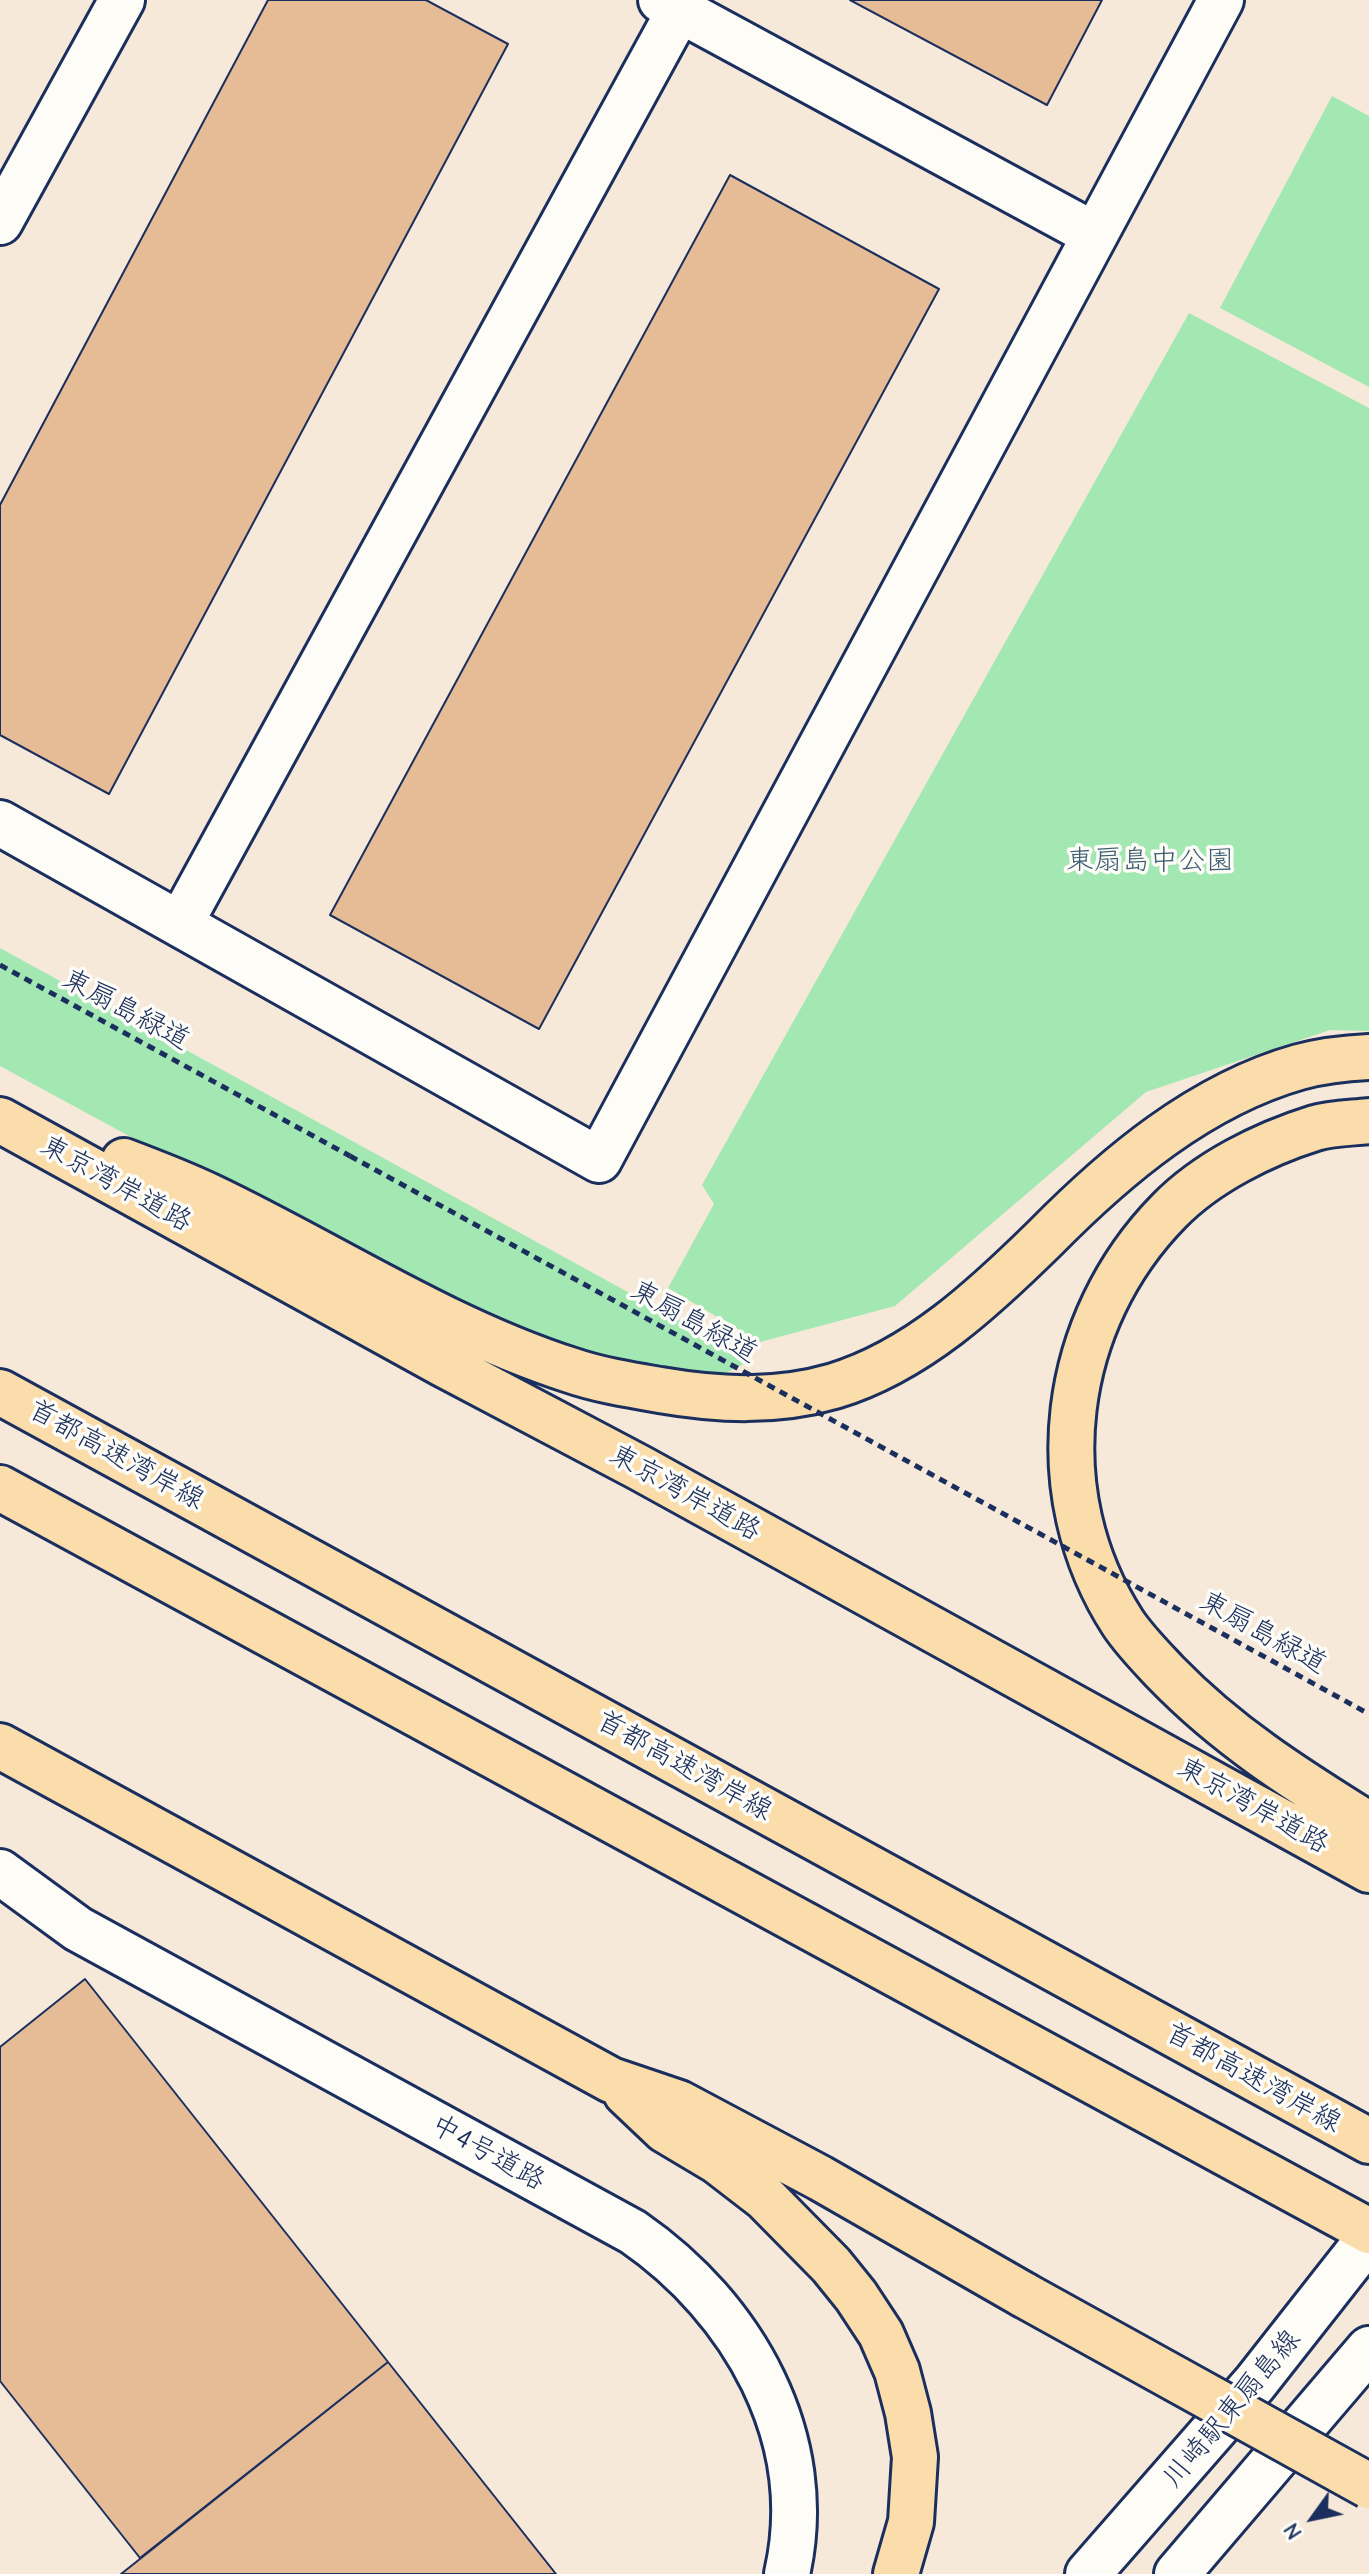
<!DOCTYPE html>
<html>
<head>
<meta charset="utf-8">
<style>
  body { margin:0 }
  #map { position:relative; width:1369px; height:2574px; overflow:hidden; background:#fdfcf7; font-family:"Comic Neue",sans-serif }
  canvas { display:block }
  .north { position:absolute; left:1273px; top:2478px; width:80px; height:80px; -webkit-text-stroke:6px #fdfcf7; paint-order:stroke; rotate:237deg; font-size:22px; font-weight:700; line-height:32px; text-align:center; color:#1b2f5e }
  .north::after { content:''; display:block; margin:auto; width:28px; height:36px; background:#1b2f5e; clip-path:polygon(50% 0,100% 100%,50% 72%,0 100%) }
</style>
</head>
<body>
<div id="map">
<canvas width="1369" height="2574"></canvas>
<div class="north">N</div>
</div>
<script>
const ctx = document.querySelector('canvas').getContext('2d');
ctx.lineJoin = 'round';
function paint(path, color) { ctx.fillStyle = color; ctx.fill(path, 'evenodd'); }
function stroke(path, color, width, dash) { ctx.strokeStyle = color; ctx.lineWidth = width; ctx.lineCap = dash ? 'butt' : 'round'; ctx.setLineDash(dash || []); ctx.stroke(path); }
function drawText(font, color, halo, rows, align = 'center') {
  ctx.font = font + ' "Comic Neue","Klee One",sans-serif'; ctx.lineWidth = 7; ctx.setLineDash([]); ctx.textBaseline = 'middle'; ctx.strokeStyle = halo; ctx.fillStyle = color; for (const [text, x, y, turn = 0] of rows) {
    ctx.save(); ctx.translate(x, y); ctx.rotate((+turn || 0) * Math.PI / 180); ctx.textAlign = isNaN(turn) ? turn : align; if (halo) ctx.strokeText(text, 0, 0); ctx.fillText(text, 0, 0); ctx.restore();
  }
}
paint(new Path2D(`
  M0,0H1369V2574H0Z`), '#f6e9da');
paint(new Path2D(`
  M1332,96L1369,116V387L1220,308Z
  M1189,313L1369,408V1031L1330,1030L1146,1092L895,1306L760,1342L668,1288L714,1204L702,1185Z
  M0,948L752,1360L697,1387L603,1366L339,1250L0,1066Z`), '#a3e8b3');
const building = new Path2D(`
  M268,0H426L508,44L109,794L0,735V505Z
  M850,0H1102L1047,105Z
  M730,175L939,289L539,1029L330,915Z
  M85,1979L388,2362L140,2558L0,2381V2047Z
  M388,2362L556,2574H121Z`);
paint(building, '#e6bc96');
stroke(building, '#1b2f5e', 2);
const minor = new Path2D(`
  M661,0L1095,235
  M0,222L122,0
  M0,823L599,1160L1221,0
  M180,924L685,0
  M0,1872L78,1929L633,2232C743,2308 818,2438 787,2574
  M1088,2574L1255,2383L1369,2238
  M1177,2574L1369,2349`);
const highway = new Path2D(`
  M0,1120L443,1364L640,1468L1369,1870
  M1369,1121C1352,1123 1332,1123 1315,1128C1264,1144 1207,1172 1169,1211C1061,1321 1038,1492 1123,1623C1135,1641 1151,1657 1166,1673C1227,1736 1295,1779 1369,1825
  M124,1161C153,1172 182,1183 209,1196C329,1253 443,1329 570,1370C599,1380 630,1385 660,1390C718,1400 776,1403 834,1386C917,1361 985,1297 1045,1238C1116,1166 1200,1095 1299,1067C1321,1061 1347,1058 1369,1057
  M0,1392L1369,2141
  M0,1488L1369,2231
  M0,1746L611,2080L679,2103L820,2178L1024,2295
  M626,2093L665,2130L717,2161L765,2198L831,2265L856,2296L881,2334L897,2371L908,2413L915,2457L911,2522L896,2574`);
stroke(minor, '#1b2f5e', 50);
stroke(highway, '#1b2f5e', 50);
stroke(new Path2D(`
  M0,965L350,1156`), '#1b2f5e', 5, [8, 6]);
stroke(minor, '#fdfcf7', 44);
stroke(highway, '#faddab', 44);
const highwayBridge = new Path2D(`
  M1024,2295L1369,2486`);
stroke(highwayBridge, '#1b2f5e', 50, []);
stroke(new Path2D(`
  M350,1156L1369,1714`), '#1b2f5e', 5, [8, 6]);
stroke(highwayBridge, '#faddab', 44);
drawText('28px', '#3d5d73', '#fdfcf7', [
  ["東扇島中公園",1150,861]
]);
drawText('28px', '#1b2f5e', '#fdfcf7', [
  ["東扇島緑道",126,1010,28],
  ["東京湾岸道路",116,1184,29],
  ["東扇島緑道",694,1322,29],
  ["首都高速湾岸線",116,1455,29],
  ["東京湾岸道路",685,1493,29],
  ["東扇島緑道",1263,1633,29],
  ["首都高速湾岸線",684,1766,29],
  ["東京湾岸道路",1253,1806,29],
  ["首都高速湾岸線",1253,2078,29],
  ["中4号道路",488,2153,29],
  ["川崎駅東扇島線",1232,2409,-50]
]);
</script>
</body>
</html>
